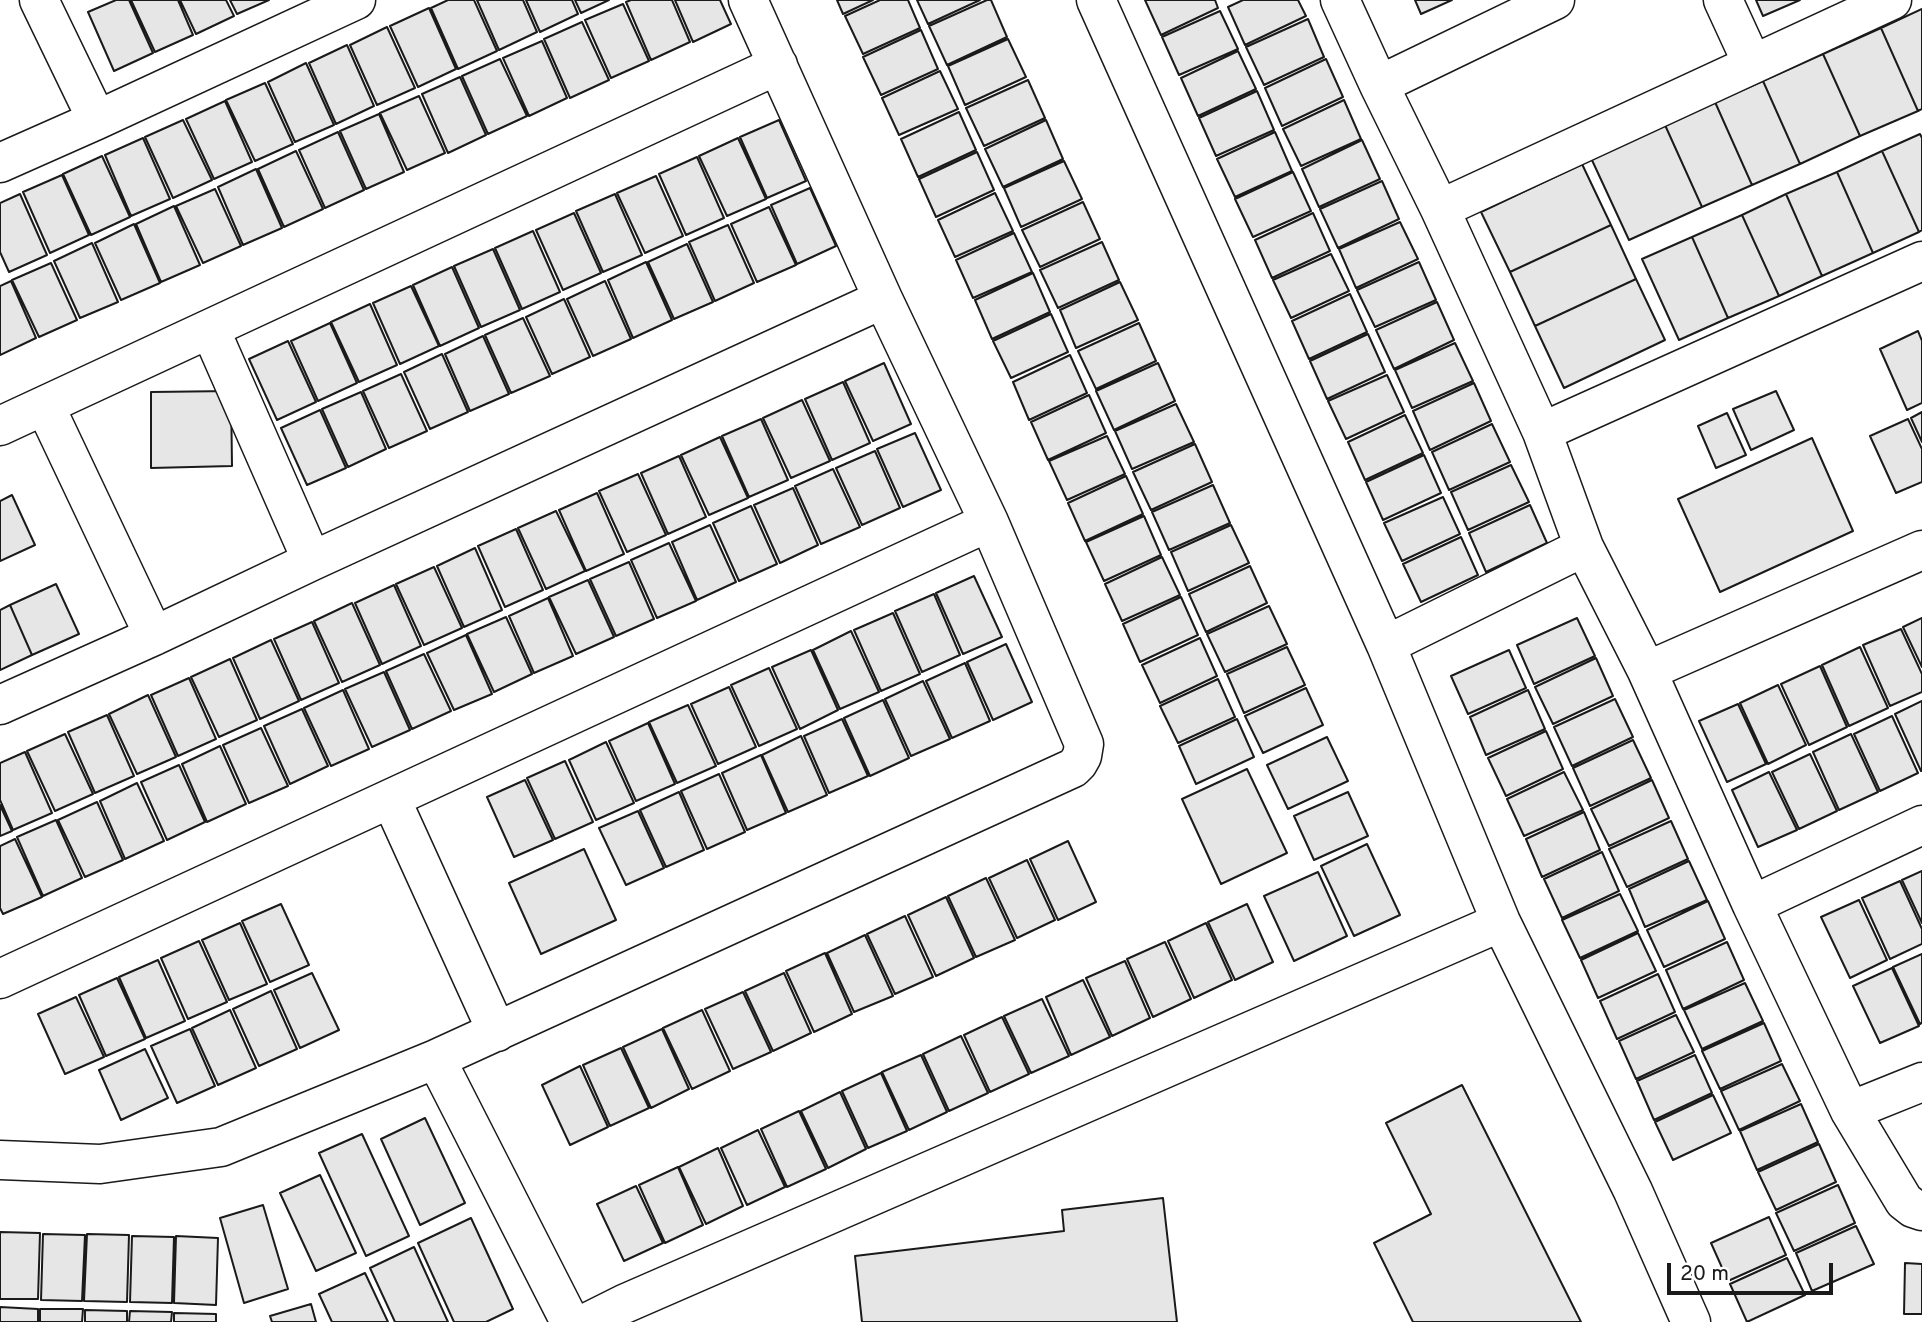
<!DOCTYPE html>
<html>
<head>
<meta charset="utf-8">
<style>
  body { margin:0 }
  #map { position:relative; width:1922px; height:1322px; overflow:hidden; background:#fff; font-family:Overpass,sans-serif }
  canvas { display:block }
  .scale { position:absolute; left:1667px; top:1263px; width:166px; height:32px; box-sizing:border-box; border:4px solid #1a1a1a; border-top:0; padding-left:9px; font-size:21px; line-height:24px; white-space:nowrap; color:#1a1a1a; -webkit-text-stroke:5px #fff; paint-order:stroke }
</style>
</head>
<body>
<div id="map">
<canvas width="1922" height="1322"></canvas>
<div class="scale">20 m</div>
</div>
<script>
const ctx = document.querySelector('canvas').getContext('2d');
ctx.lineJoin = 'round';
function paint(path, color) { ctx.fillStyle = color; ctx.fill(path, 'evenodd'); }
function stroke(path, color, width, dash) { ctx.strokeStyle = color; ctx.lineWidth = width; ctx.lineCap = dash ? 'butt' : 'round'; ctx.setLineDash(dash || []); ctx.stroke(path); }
const building = new Path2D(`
  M116,0H129L153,53L114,71L88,12Z
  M131,0H178L193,35L155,52Z
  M180,0H226L234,16L196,34Z
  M230,0H269L237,14Z
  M448,0H474L497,51L458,69L431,8Z
  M477,0H523L537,32L499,50Z
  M526,0H572L578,14L540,32Z
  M575,0H609L581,13Z
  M631,0H672L690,42L651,60L626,2Z
  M675,0H720L731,24L693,42Z
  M837,0H873L843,14Z
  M880,0H908L920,28L863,54L845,16Z
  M917,0H980L928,24Z
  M987,0H991L1007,37L947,65L929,26Z
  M1145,0H1215L1218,8L1161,35Z
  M1243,0H1298L1306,16L1245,45L1228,7Z
  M1415,0H1452L1421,14Z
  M1756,0H1800L1763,16Z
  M623,4L649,61L611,78L585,20Z
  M429,8L456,69L418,87L390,26Z
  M1922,9V109L1918,111L1881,28Z
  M1220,11L1238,49L1179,75L1162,37Z
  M1308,19L1324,57L1264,85L1246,47Z
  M582,22L609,80L570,98L544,39Z
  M387,27L415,88L377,105L350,45Z
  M1881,28L1918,111L1860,136L1823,54Z
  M921,30L938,69L881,95L863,57Z
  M1008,39L1026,77L965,105L948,66Z
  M542,41L567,98L529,116L503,58Z
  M347,45L374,106L336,124L309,63Z
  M1238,51L1256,89L1198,116L1181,78Z
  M1823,54L1860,136L1800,164L1763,81Z
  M500,59L527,116L488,134L462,76Z
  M1326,59L1343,97L1282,126L1265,88Z
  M306,63L334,125L295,142L268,82Z
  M940,71L958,109L899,135L882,98Z
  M460,77L486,135L448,153L422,94Z
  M1028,80L1045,118L984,146L966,108Z
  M1763,81L1800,164L1752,185L1715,102Z
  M265,83L293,144L255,161L226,100Z
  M1257,91L1274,130L1216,156L1199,118Z
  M419,96L445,153L407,170L380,113Z
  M1344,100L1361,139L1301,166L1283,129Z
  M225,101L252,162L214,179L186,119Z
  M1715,102L1752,185L1702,207L1665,125Z
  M959,112L976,150L918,177L901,139Z
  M379,114L404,172L366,189L340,131Z
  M183,120L212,180L173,198L145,137Z
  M779,120L806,181L767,198L740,137Z
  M1046,120L1063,159L1003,187L985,149Z
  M1665,125L1702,207L1629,240L1591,158Z
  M338,132L364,190L325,208L299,150Z
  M1275,132L1292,171L1235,197L1217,159Z
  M1920,134L1922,138V230L1919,232L1882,151Z
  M143,138L170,199L131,216L105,155Z
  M738,138L766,199L727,216L699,156Z
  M1362,140L1380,179L1319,207L1302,169Z
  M296,151L323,209L284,227L258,169Z
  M1882,151L1919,232L1873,253L1837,172Z
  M977,152L994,190L936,217L919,179Z
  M102,156L130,217L91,235L63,174Z
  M697,157L724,218L686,235L659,174Z
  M1064,161L1082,199L1021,227L1004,188Z
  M1582,164L1611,225L1510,272L1481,212Z
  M256,169L282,228L243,245L218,187Z
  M1293,172L1311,211L1253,237L1235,199Z
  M1837,172L1873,253L1822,276L1786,194Z
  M62,175L89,235L50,253L23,192Z
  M656,176L683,236L645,253L617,193Z
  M1382,181L1399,219L1338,248L1320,209Z
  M810,188L836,246L797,264L771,205Z
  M215,189L241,246L203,263L176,206Z
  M995,193L1013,231L955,257L938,220Z
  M20,194L47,255L9,272L0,252V203Z
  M615,194L642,255L603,272L576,211Z
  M1786,194L1822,276L1779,296L1742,215Z
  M1083,202L1100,239L1040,267L1022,230Z
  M174,206L200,265L161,282L136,224Z
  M769,207L796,265L757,282L731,224Z
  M574,213L601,273L563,290L536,230Z
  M1313,213L1330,251L1272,278L1255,240Z
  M1742,215L1779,296L1728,318L1692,237Z
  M1400,222L1418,259L1356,288L1339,249Z
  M134,224L160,283L121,300L95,243Z
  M728,225L754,283L715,301L689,242Z
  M1611,225L1636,279L1535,326L1510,272Z
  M533,231L560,292L522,309L495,248Z
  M1014,233L1032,272L973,298L956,260Z
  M1692,237L1728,318L1679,340L1642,259Z
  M1102,242L1119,280L1058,308L1040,270Z
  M92,243L118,302L80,318L54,261Z
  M687,244L713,302L674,319L648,262Z
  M493,249L520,310L481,327L454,266Z
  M1331,254L1349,291L1291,318L1273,280Z
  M646,262L672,320L633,338L608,280Z
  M1419,262L1436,300L1375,327L1357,290Z
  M51,263L77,320L39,337L12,280Z
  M452,267L479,328L440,346L413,285Z
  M1033,273L1050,312L992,339L975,300Z
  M1636,279L1665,340L1564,388L1535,326Z
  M11,281L36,338L0,355V286Z
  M605,281L631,339L593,356L567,299Z
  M1120,282L1138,320L1076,348L1060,310Z
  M411,286L439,346L400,364L373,303Z
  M1350,294L1367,332L1309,359L1292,321Z
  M564,299L590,357L552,374L526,317Z
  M1437,302L1454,340L1394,369L1376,330Z
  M370,304L397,365L359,382L331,322Z
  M1051,314L1068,352L1011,378L993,341Z
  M523,318L550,376L511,393L485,335Z
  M330,323L357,383L318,401L291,341Z
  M1139,323L1156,361L1096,389L1078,351Z
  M1918,331L1922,341V403L1907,410L1880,349Z
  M1368,334L1385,372L1327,399L1310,361Z
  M483,336L509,394L470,411L445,354Z
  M288,341L316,402L277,420L249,359Z
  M1455,343L1473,381L1412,408L1395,370Z
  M442,354L468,412L430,429L404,372Z
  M1070,355L1087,393L1029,420L1013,382Z
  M884,363L911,424L873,441L845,381Z
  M1158,363L1175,401L1114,430L1096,391Z
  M401,374L427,431L389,448L363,391Z
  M1387,375L1404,412L1346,439L1328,401Z
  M843,382L870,443L832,460L805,399Z
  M1474,383L1491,421L1430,450L1413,411Z
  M231,391L232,466L151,468V392Z
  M1776,391L1794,430L1751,450L1733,409Z
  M361,392L386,449L348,467L322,409Z
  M1089,395L1106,433L1048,460L1031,422Z
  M802,400L830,461L791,478L763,418Z
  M1176,404L1194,442L1132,469L1115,431Z
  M320,410L346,468L307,485L281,428Z
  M1922,412V442L1911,418Z
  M1727,413L1746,455L1716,468L1698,426Z
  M1405,415L1423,453L1365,480L1348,442Z
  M761,419L788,480L749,497L722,436Z
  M1908,419L1922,449V482L1896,493L1870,436Z
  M1492,424L1510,462L1449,490L1432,452Z
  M915,433L941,490L903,507L877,449Z
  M1107,436L1125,474L1067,500L1049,461Z
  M720,437L748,498L709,515L681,455Z
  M1812,438L1853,531L1720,592L1678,499Z
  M1195,444L1212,482L1151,510L1133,472Z
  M875,451L900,508L862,525L836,468Z
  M1424,455L1441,493L1383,520L1366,482Z
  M679,456L706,517L668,534L641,473Z
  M1511,465L1529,502L1468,530L1451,492Z
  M833,469L860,527L821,544L795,486Z
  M638,474L666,535L627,552L599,491Z
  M1126,476L1143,514L1085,541L1068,503Z
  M1213,485L1230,523L1169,550L1152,512Z
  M793,488L818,545L780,563L754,505Z
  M597,493L624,554L586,571L559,510Z
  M12,495L35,545L0,561V501Z
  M1443,497L1460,534L1402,561L1384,523Z
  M1530,505L1547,543L1486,572L1469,533Z
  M751,506L777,564L739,581L713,523Z
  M556,511L585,571L546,589L518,528Z
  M1144,516L1161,555L1104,581L1086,542Z
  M710,525L736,582L697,600L672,542Z
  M1231,525L1249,563L1188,591L1171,552Z
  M516,529L543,590L505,607L478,546Z
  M1461,537L1478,575L1421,602L1403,564Z
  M669,543L696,601L657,618L631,560Z
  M475,548L502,610L464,627L437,566Z
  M1162,557L1180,595L1122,621L1105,584Z
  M629,562L654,619L616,636L590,579Z
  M1250,566L1267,603L1206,632L1189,594Z
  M434,567L462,628L424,645L396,584Z
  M974,576L1002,637L963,654L936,593Z
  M588,580L614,637L576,654L549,597Z
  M56,584L79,634L32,655L10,605Z
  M394,585L421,646L382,664L355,603Z
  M934,594L960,655L922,672L895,611Z
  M1181,597L1198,635L1140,662L1123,624Z
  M548,598L573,656L534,673L509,616Z
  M352,603L380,665L342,682L314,621Z
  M10,605L32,655L0,670V610Z
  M1269,606L1287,644L1225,672L1207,634Z
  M893,613L920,674L881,691L854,630Z
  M506,617L532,674L494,692L467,634Z
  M1577,618L1595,656L1534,684L1517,645Z
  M1922,618V667L1903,627Z
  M312,622L339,683L301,700L274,639Z
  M1901,629L1922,674V692L1890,706L1863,645Z
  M851,631L879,692L840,709L813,650Z
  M466,635L492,694L454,710L427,653Z
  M1200,638L1217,676L1160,703L1142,665Z
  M271,640L299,701L260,719L233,658Z
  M1006,644L1032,702L993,720L967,662Z
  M1287,647L1305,685L1244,713L1227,674Z
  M1860,647L1888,708L1849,726L1822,665Z
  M811,650L838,710L800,729L772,667Z
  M1509,650L1526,688L1468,714L1451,676Z
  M424,654L451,711L412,729L386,671Z
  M1596,658L1613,696L1553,724L1535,687Z
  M230,659L257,720L219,737L191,677Z
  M965,663L990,721L952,738L926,681Z
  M1820,666L1847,727L1809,745L1781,684Z
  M769,668L797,729L759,746L731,685Z
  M384,672L410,730L372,747L345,689Z
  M189,678L216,739L178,756L151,695Z
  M1218,679L1235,717L1178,743L1160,706Z
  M923,681L950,739L911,756L885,699Z
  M1778,685L1806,745L1768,764L1740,703Z
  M729,687L756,747L718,764L691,704Z
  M1306,688L1323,725L1263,753L1245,716Z
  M343,690L369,749L331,766L304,708Z
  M1528,690L1545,729L1486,755L1470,717Z
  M148,695L176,757L137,774L109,714Z
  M1615,699L1633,737L1572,766L1554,727Z
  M883,700L909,758L870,776L844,718Z
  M1922,701V771H1921L1895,714Z
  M1738,704L1766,764L1727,782L1699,721Z
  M688,705L716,766L677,783L649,722Z
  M302,709L328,766L290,784L264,726Z
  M107,715L134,776L95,793L68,732Z
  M1892,716L1918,773L1880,791L1854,734Z
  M842,719L868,776L829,793L804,736Z
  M1237,719L1254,757L1196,784L1179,746Z
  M648,723L675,784L636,801L609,741Z
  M261,728L288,786L249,803L223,745Z
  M1546,731L1563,769L1506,796L1488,758Z
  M65,734L93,794L55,811L27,751Z
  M1851,734L1878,792L1839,810L1813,752Z
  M801,736L827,795L788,812L762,755Z
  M1327,737L1348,781L1288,809L1267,765Z
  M1633,740L1651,778L1590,806L1573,768Z
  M606,742L634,803L596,820L569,760Z
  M220,746L246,804L207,822L182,764Z
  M25,752L52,813L13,830L0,800V763Z
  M1810,754L1837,811L1799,829L1772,772Z
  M761,755L786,813L747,830L722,773Z
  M565,761L593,822L555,839L527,778Z
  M179,765L205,822L167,840L141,782Z
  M1247,769L1287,853L1221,884L1182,799Z
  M1564,772L1583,810L1524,836L1507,799Z
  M1769,772L1797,830L1758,847L1732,790Z
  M719,774L745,832L707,849L681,791Z
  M525,780L553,840L514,857L487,797Z
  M1652,780L1669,818L1609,846L1591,809Z
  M137,783L164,841L125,859L100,801Z
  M679,792L704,850L666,867L640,810Z
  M1348,792L1368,836L1314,860L1294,816Z
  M97,802L123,860L85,877L58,820Z
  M0,805L12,831L0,836Z
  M638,811L664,868L626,885L599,828Z
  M1584,812L1600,850L1542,877L1526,839Z
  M56,820L82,878L43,896L17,837Z
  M1671,821L1688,859L1627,887L1609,849Z
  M15,839L42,897L3,914L0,908V846Z
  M1068,841L1096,902L1058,920L1030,859Z
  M1367,844L1400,915L1354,936L1321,866Z
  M584,849L616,920L541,954L509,883Z
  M1602,852L1619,891L1562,918L1544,879Z
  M1027,860L1055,920L1017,938L989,878Z
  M1689,861L1707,900L1645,927L1629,889Z
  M1922,871V923L1902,880Z
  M1318,872L1347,936L1294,961L1264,896Z
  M986,878L1015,940L976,957L948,896Z
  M1900,881L1922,929V944L1890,959L1862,898Z
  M1620,894L1638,931L1580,958L1562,920Z
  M946,897L974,958L936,976L908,915Z
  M1859,900L1887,960L1850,978L1821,917Z
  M1708,901L1725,939L1664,967L1647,930Z
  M281,904L309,965L270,982L242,921Z
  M1247,904L1273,962L1235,980L1208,922Z
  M905,916L933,977L895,994L867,934Z
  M240,923L267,984L229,1000L202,940Z
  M1206,923L1232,980L1194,998L1168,941Z
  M1638,933L1656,971L1598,998L1581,960Z
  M865,935L893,996L854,1012L827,953Z
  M199,941L227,1002L188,1019L161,958Z
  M1165,942L1191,999L1153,1017L1127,959Z
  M1727,942L1744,980L1683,1009L1666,970Z
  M825,953L852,1014L814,1032L786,971Z
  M1922,954V1023L1920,1024L1893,967Z
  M158,960L185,1021L146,1038L119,977Z
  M1125,961L1150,1018L1112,1036L1086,978Z
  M1892,968L1919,1026L1880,1043L1853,986Z
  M312,973L339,1030L300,1048L274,990Z
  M784,973L811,1033L773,1051L745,991Z
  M1658,974L1675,1012L1617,1039L1600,1001Z
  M117,978L145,1039L106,1056L79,995Z
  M1083,980L1110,1037L1071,1055L1046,997Z
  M1745,983L1763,1021L1702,1049L1684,1010Z
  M271,991L297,1049L259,1066L233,1009Z
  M743,992L771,1052L733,1069L705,1009Z
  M76,997L104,1057L65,1074L38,1014Z
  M1042,999L1069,1056L1031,1073L1004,1016Z
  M230,1010L256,1068L218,1085L192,1028Z
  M702,1010L730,1071L692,1089L663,1028Z
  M1676,1015L1694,1052L1636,1079L1619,1041Z
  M1002,1017L1029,1074L990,1092L964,1035Z
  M1764,1023L1781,1061L1720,1089L1702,1051Z
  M190,1029L215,1086L177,1103L151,1046Z
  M662,1029L689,1089L651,1108L623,1047Z
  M961,1036L988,1093L949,1111L923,1054Z
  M621,1048L649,1108L610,1126L583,1065Z
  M145,1049L168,1098L121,1120L99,1070Z
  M921,1055L947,1112L909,1130L882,1072Z
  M1695,1055L1712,1093L1654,1120L1637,1081Z
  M1782,1064L1800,1101L1739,1130L1721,1091Z
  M580,1066L608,1127L570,1145L542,1085Z
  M881,1073L907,1131L868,1148L842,1091Z
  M1462,1085L1581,1322H1413L1374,1243L1431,1214L1386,1123Z
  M840,1092L866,1149L828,1168L801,1111Z
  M1713,1095L1731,1133L1673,1160L1655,1122Z
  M1801,1104L1818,1142L1757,1170L1740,1131Z
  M799,1111L826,1169L787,1187L761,1129Z
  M425,1118L465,1203L420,1225L381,1139Z
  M758,1130L785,1187L747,1205L721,1148Z
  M362,1134L409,1236L366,1256L319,1153Z
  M1819,1144L1836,1182L1776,1210L1758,1172Z
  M718,1148L743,1206L706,1224L679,1167Z
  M678,1167L703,1225L665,1243L639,1185Z
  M320,1175L356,1253L316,1271L280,1193Z
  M1838,1185L1855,1223L1794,1251L1776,1213Z
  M636,1186L663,1243L624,1261L597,1204Z
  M1163,1198L1177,1322H862L855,1256L1064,1231L1062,1210Z
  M263,1205L288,1289L244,1303L220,1218Z
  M1769,1217L1786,1255L1728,1281L1711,1243Z
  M471,1218L513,1309L486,1322H454L418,1243Z
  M1856,1226L1874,1264L1812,1291L1796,1253Z
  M0,1232L40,1233L38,1299H0Z
  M43,1234L85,1235L82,1301L41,1300Z
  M87,1234L129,1235L127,1302L84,1301Z
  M132,1236L174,1237L172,1303L130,1302Z
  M176,1236L218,1238L216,1305L174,1303Z
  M414,1247L448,1322H395L370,1268Z
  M1787,1258L1805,1295L1747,1322L1730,1284Z
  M1905,1263L1922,1264V1314H1904Z
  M365,1273L388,1322H332L319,1294Z
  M311,1304L316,1322H272L270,1316Z
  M0,1307L38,1309V1322H0Z
  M40,1309H83L82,1322H40Z
  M85,1310L127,1311V1322H85Z
  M130,1311L172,1312L171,1322H129Z
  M174,1313L216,1314V1322H174Z`);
paint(building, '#e6e6e6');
stroke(building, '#1a1a1a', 2);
const street = new Path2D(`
  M39,0L97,120
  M1096,0L1386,645L1501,922L1633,1191L1691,1322
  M1340,0L1379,85L1440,209L1542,432L1584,547L1386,645
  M1723,0L1752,63
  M1379,85L1555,0
  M0,163L97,120L356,0
  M1440,209L1892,0
  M210,329L312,561
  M45,406L154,636
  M0,426L778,65
  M1542,432L1922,261
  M1584,547L1647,671L1752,905L1850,1111L1904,1201L1913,1208L1922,1211
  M1647,671L1922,550
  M0,705L154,636L312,561L883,299
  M391,799L497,1032
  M1752,905L1922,825
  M0,979L989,522
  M436,1059L570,1322
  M1850,1111L1922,1082
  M0,1160L100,1164L221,1147L436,1059L1073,768L1078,763L1082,756L1084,744L989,522L883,299L748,0
  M588,1322L624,1304L1501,922`);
stroke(street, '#1a1a1a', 41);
stroke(street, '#fff', 38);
</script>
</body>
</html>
